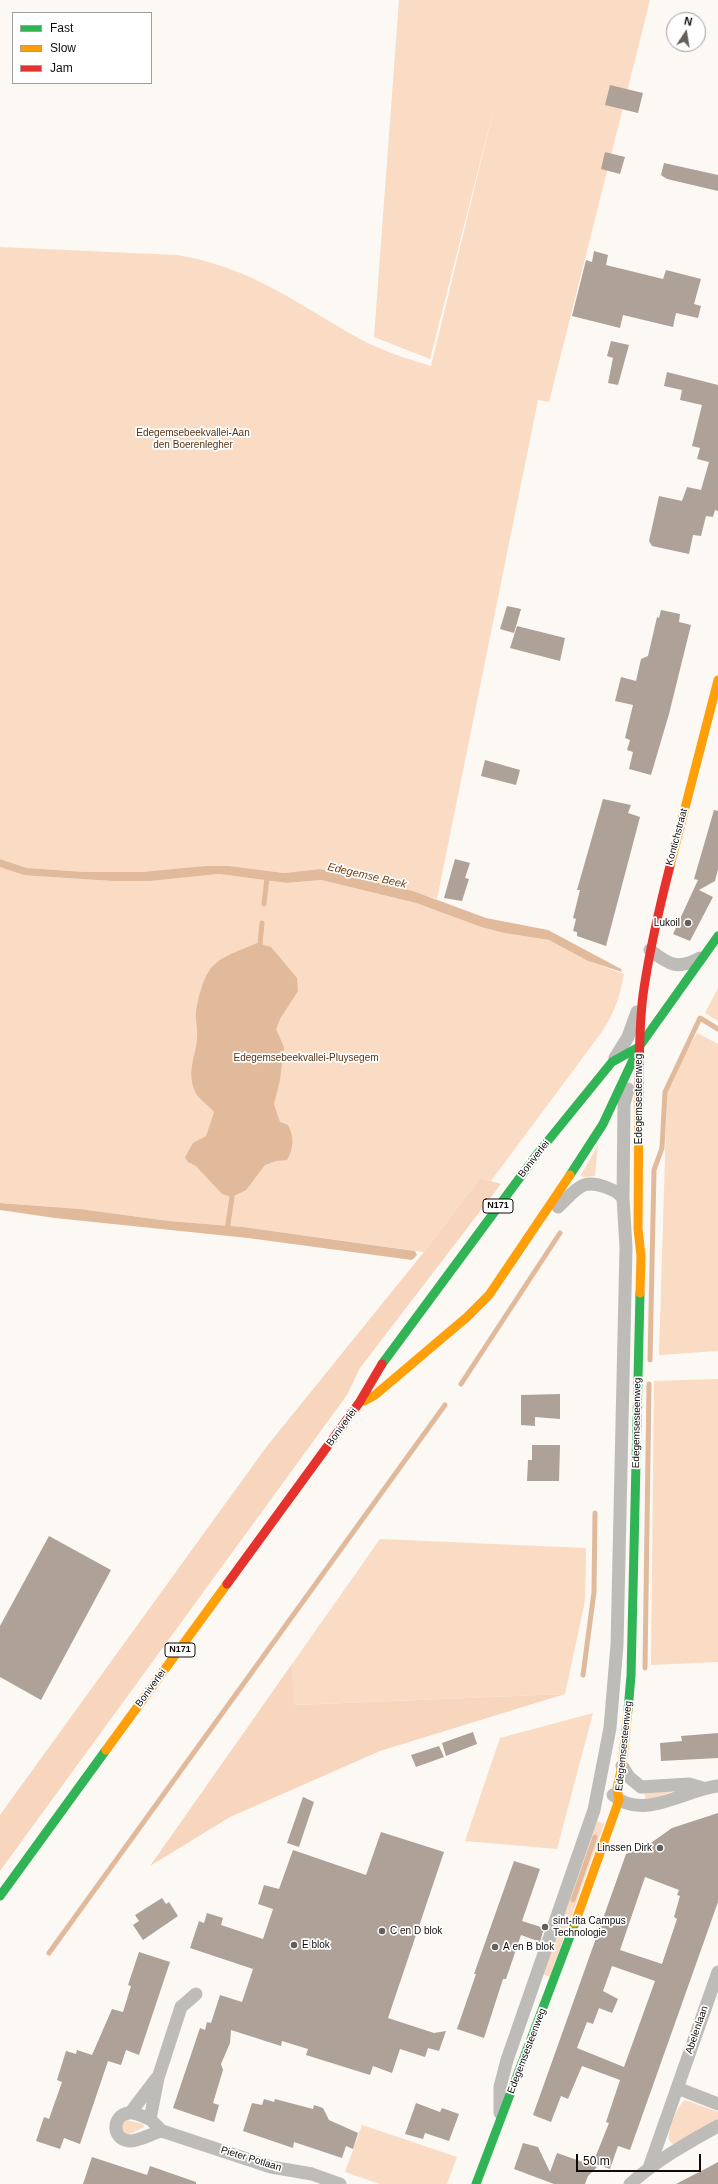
<!DOCTYPE html>
<html>
<head>
<meta charset="utf-8">
<style>
  body { margin:0 }
  #map { position:relative; width:718px; height:2184px; overflow:hidden; background:#fcf8f4; font-family:Arial,sans-serif }
  canvas { display:block }
  .legend { position:absolute; left:12px; top:12px; width:140px; height:72px; box-sizing:border-box; background:#fff; border:1px solid #9f9e9d; margin:0; padding:5px 7px; list-style:none; font-size:12px; color:#0f0c0a }
  .legend li { display:flex; align-items:center; gap:8px; height:20px }
  .legend b { width:20px; border:1px solid #9f9e9d }
  .north { position:absolute; left:666px; top:12px; width:40px; height:40px; box-sizing:border-box; background:#fff; border:1px solid #9f9e9d; border-radius:50%; rotate:12deg; font-size:11px; font-weight:700; line-height:16px; text-align:center; color:#0f0c0a }
  .north::after { content:''; display:block; margin:auto; width:14px; height:18px; background:#625f5c; clip-path:polygon(50% 0,100% 100%,50% 72%,0 100%) }
  .scale { position:absolute; left:576px; top:2154px; width:125px; height:18px; box-sizing:border-box; border:2px solid #0f0c0a; border-top:0; padding-left:5px; font-size:12px; line-height:14px; white-space:nowrap; color:#0f0c0a; -webkit-text-stroke:3px #fff; paint-order:stroke }
</style>
</head>
<body>
<div id="map">
<canvas width="718" height="2184"></canvas>
<ul class="legend">
<li><b style="height:5px;background:#30b455"></b>Fast</li>
<li><b style="height:5px;background:#ff9f0a"></b>Slow</li>
<li><b style="height:5px;background:#e5322d"></b>Jam</li>
</ul>
<div class="north">N</div>
<div class="scale">50 m</div>
</div>
<script>
const ctx = document.querySelector('canvas').getContext('2d');
ctx.lineJoin = 'round';
function paint(path, color) { ctx.fillStyle = color; ctx.fill(path, 'evenodd'); }
function stroke(path, color, width, dash) { ctx.strokeStyle = color; ctx.lineWidth = width; ctx.lineCap = dash ? 'butt' : 'round'; ctx.setLineDash(dash || []); ctx.stroke(path); }
function drawText(font, color, halo, rows, align = 'center') {
  ctx.font = font + ' Arial,sans-serif'; ctx.lineWidth = 3.5; ctx.setLineDash([]); ctx.textBaseline = 'middle'; ctx.strokeStyle = halo; ctx.fillStyle = color; for (const [text, x, y, turn = 0] of rows) {
    ctx.save(); ctx.translate(x, y); ctx.rotate((+turn || 0) * Math.PI / 180); ctx.textAlign = isNaN(turn) ? turn : align; if (halo) ctx.strokeText(text, 0, 0); ctx.fillText(text, 0, 0); ctx.restore();
  }
}
paint(new Path2D(`
  M399,0H650L549,402L538,400L437,899L398,887L320,869L284,873L229,866H205L141,872H86L27,868L0,859V247L176,255C249,266 296,303 358,338C380,350 407,359 431,366L496,100L430,359L374,337Z
  M0,867L36,876L112,881H150L219,874L287,883L321,880L416,903L481,927L504,933L549,940L588,961L624,974C620,997 614,1014 601,1033L491,1181L480,1178L424,1252L243,1227L169,1221L80,1209L0,1203Z
  M718,988V1021L705,1013Z
  M697,1033L718,1044V1351L659,1355L667,1093L677,1067Z
  M598,1145L595,1176L583,1177L581,1175Z
  M718,1379V1662L651,1665L654,1381Z
  M380,1539L586,1548L585,1601L565,1694L293,1705L292,1664Z
  M593,1713L557,1849L465,1841L500,1738Z
  M674,1791L646,1801L644,1792Z
  M597,1821L604,1824L550,1977L542,1974Z
  M685,2100L718,2112V2120L673,2144L669,2140C667,2132 678,2104 685,2100Z
  M126,2120L143,2124L144,2127L128,2135L122,2130V2124Z
  M362,2125L457,2157L447,2184H380L345,2172Z`), '#fadbc4');
paint(new Path2D(`
  M480,1178L501,1184L360,1368L347,1395L0,1871V1815L267,1446L424,1252Z
  M292,1664L294,1705L565,1694L380,1751L230,1817L150,1866Z`), '#f7d6bd');
paint(new Path2D(`
  M0,859L27,868L86,872H141L205,866H229L284,873L320,869L413,891L486,918L548,930L621,969L622,972L588,961L549,940L504,933L481,927L416,903L321,880L287,883L219,874L150,881H112L36,876L24,875L0,867Z
  M257,943L271,947L297,978L298,991L280,1019L276,1029L284,1047L280,1080L274,1104L280,1122L288,1125C294,1136 294,1149 287,1160L276,1161L265,1165L246,1190L232,1197L222,1194L196,1166L188,1162L185,1157L193,1143L206,1136L214,1112C208,1105 196,1097 194,1089C187,1068 196,1057 197,1038C198,1029 195,1019 196,1011C198,998 203,978 211,968C222,955 242,950 257,943Z
  M0,1203L80,1209L169,1221L243,1227L415,1251L417,1255L412,1260L248,1238L55,1218L0,1210Z`), '#e1ba9c');
stroke(new Path2D(`
  M264,904L267,877
  M260,944L262,923
  M227,1231L232,1197
  M650,1360L654,1170L662,1148L665,1092L700,1018L718,1029
  M461,1384L560,1233
  M645,1668L649,1384
  M583,1675L594,1592L595,1513
  M573,1900L595,1837
  M49,1953L445,1405`), '#e1ba9c', 5);
paint(new Path2D(`
  M610,85L643,93L638,113L605,105Z
  M605,152L625,157L620,174L601,169Z
  M664,163L718,175V191L667,179L661,175Z
  M594,251L608,255L606,265L663,279L666,270L701,279L694,304L701,306L698,318L676,313L673,327L623,315L620,328L572,316L586,260L592,262Z
  M611,341L629,345L618,385L608,383L613,358L607,356Z
  M667,372L718,385V511L715,510L713,517L706,516L701,536L693,535L689,554L652,546L649,541L659,496L682,501L687,487L701,490L709,462L697,459L700,448L692,446L702,405L680,400L682,390L664,386Z
  M507,606L521,609L514,633L500,629Z
  M661,610L680,614L679,622L691,625L669,714L651,775L629,769L633,752L627,750L630,740L625,738L633,705L615,701L621,677L636,681L641,659L648,656L657,617L659,618Z
  M517,626L565,638L560,661L510,648Z
  M485,760L520,770L516,785L481,776Z
  M603,799L631,805L628,813L640,817L606,946L577,936V932L573,931L576,919L573,918L580,890H577Z
  M714,810L718,811V869L715,881L699,890L713,897L690,941L673,934L698,880L694,879Z
  M455,859L470,863L465,878L469,879L462,901L444,898Z
  M560,1394V1419L535,1417V1426L521,1425V1395Z
  M532,1445H560L559,1481H527L528,1460H532Z
  M49,1536L111,1570L41,1700L0,1677V1626Z
  M473,1732L477,1744L446,1756L442,1743Z
  M718,1733V1758L661,1761L660,1743L682,1741L681,1736Z
  M439,1746L444,1757L416,1767L411,1755Z
  M303,1797L314,1802L299,1847L287,1843Z
  M718,1813V1902L630,2150L618,2146L610,2169L593,2163L609,2123L606,2122L620,2080L582,2066L568,2099L561,2096L551,2122L533,2115L626,1854L648,1845L672,1828ZM645,1877L679,1890L677,1895L680,1896L674,1917L677,1919L662,1964L620,1950ZM612,1966L655,1981L624,2067L577,2048L587,2022L593,2024L599,2008L612,2013L618,1999L603,1991Z
  M381,1832L444,1852L388,2018L434,2033L446,2031L439,2051L428,2048L425,2057L400,2049L392,2073L373,2066L370,2075L306,2055L308,2049L282,2041L281,2046L231,2030L230,2043L221,2064L223,2070L213,2103L219,2105L214,2122L173,2108L200,2028L205,2030L207,2022L211,2023L220,1995L242,2002L253,1969L190,1948L199,1921L204,1923L207,1913L223,1918L221,1925L263,1939L273,1909L258,1904L264,1885L279,1889L293,1850L366,1875Z
  M514,1861L540,1869L522,1921L544,1928L540,1942L521,1935L506,1979H503L484,2038L457,2029L476,1974H474Z
  M162,1898L166,1904L169,1902L178,1916L143,1940L133,1925L139,1921L135,1915Z
  M139,1952L170,1962L139,2055L126,2050L121,2065L108,2061L80,2144L64,2138L60,2149L36,2141L44,2117L49,2119L62,2082L57,2080L66,2051L76,2054L77,2050L92,2055L112,2009L123,2012L131,1986L128,1985Z
  M264,2099L274,2102L275,2099L313,2109L314,2105L323,2108L329,2120L358,2133L353,2149L346,2146L342,2158L294,2142L293,2148L243,2131L252,2103L262,2105Z
  M416,2103L440,2112L442,2108L459,2114L449,2141L425,2133L423,2139L405,2134Z
  M523,2143L538,2147L550,2172L557,2153L597,2167L588,2176L585,2184H554L514,2169Z
  M92,2157L147,2175L150,2166L196,2182V2184H83Z
  M718,2162V2184H676L707,2168Z`), '#ada198');
stroke(new Path2D(`
  M650,950C669,965 678,970 700,958
  M615,1058L628,1037L637,1012
  M558,1207C566,1200 574,1189 584,1185C595,1181 617,1190 623,1198
  M622,1766L629,1777L641,1787L689,1784L703,1788
  M613,1795C643,1822 686,1789 718,1786
  M196,1994L181,2007L158,2078L150,2119L162,2131L271,2167L312,2174L340,2184
  M677,2088L718,2104
  M131,2112L156,2079
  M500,2113V2087L507,2060L594,1810L610,1728L617,1645L626,1247L623,1198L624,1104L628,1089
  M150,2119C144,2117 135,2112 129,2113C112,2115 111,2139 129,2141C137,2142 153,2133 162,2131
  M649,2168L718,1972
  M630,2184C657,2160 687,2143 718,2126`), '#bdbcb9', 13);
stroke(new Path2D(`
  M639,1047L718,936
  M570,1175L603,1124L639,1047
  M382,1364L538,1153L612,1062L639,1047
  M628,1710L631,1676L640,1293
  M0,1896L106,1750
  M476,2184L575,1923`), '#30b455', 9);
stroke(new Path2D(`
  M670,866L718,680
  M639,1093L638,1229L641,1256L640,1293
  M364,1401L375,1395L467,1317L489,1295L570,1175
  M106,1750L227,1584
  M575,1923L619,1800L617,1788L622,1766L628,1710`), '#ff9f0a', 9);
stroke(new Path2D(`
  M639,1093C639,1060 639,1027 643,995C649,952 659,909 670,866
  M227,1584L359,1403L382,1364`), '#e5322d', 9);
for (const [x, y, r, color] of [
  [688,923,4,"#625f5c"],
  [660,1848,4,"#625f5c"],
  [545,1927,4,"#625f5c"],
  [382,1931,4,"#625f5c"],
  [294,1945,4,"#625f5c"],
  [495,1947,4,"#625f5c"]
]) { const dot = new Path2D(); dot.arc(x, y, r, 0, 2 * Math.PI); ctx.fillStyle = color; ctx.fill(dot); stroke(dot, '#fff', 1.5); }
for (const [x, y, w] of [
  [498,1206,30],
  [180,1650,30]
]) { const box = new Path2D(); box.roundRect(x - w / 2, y - 7, w, 14, 3); ctx.fillStyle = '#fff'; ctx.fill(box); stroke(box, '#0f0c0a', 1); }
drawText('bold 9px', '#0f0c0a', null, [
  ["N171",498,1206],
  ["N171",180,1650]
]);
drawText('10px', '#563111', '#fff', [
  ["Edegemsebeekvallei-Aan",193,433],
  ["den Boerenlegher",193,445],
  ["Edegemsebeekvallei-Pluysegem",306,1058]
]);
drawText('10px', '#0f0c0a', '#fff', [
  ["Kontichstraat",677,837,-75],
  ["Edegemsesteenweg",639,1099,-90],
  ["Boniverlei",534,1159,-52],
  ["Edegemsesteenweg",637,1423,-89],
  ["Boniverlei",342,1427,-54],
  ["Boniverlei",151,1688,-54],
  ["Edegemsesteenweg",624,1746,-84],
  ["Abelenlaan",697,2030,-71],
  ["Edegemsesteenweg",527,2051,-69],
  ["Pieter Potlaan",251,2159,17]
]);
drawText('10px', '#0f0c0a', '#fff', [
  ["Lukoil",680,923,"right"],
  ["Linssen Dirk",652,1848,"right"],
  ["sint-rita Campus",553,1921],
  ["Technologie",553,1933],
  ["C en D blok",390,1931],
  ["E blok",302,1945],
  ["A en B blok",503,1947]
], 'left');
drawText('italic 11px', '#743f10', '#fff', [
  ["Edegemse Beek",367,876,13]
]);
</script>
</body>
</html>
